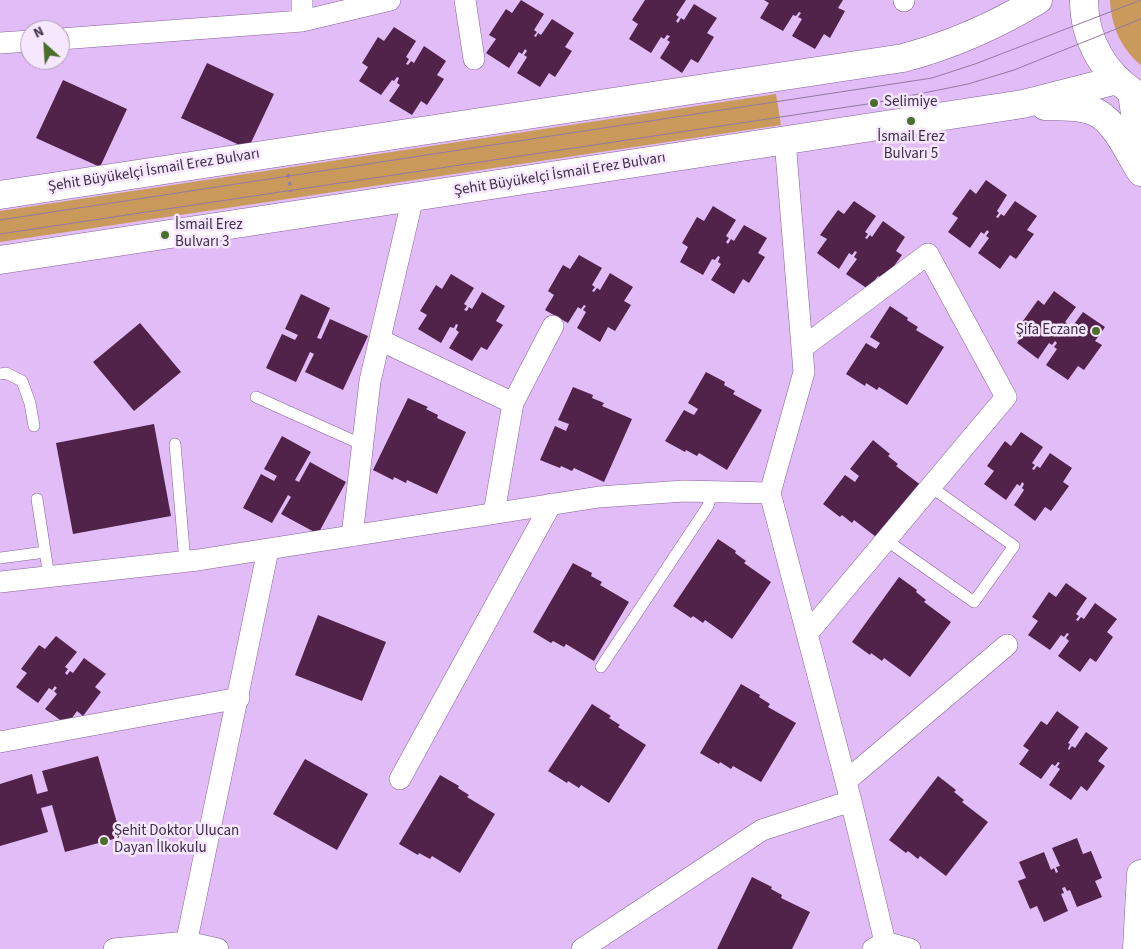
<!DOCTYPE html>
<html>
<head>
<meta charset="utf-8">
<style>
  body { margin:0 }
  #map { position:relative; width:1141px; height:949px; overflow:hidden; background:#e1bcf6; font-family:"Source Sans 3",sans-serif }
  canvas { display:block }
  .north { position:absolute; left:20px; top:20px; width:50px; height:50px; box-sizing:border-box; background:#f6e7ff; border:1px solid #ac9db5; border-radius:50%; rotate:334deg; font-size:14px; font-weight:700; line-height:20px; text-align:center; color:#3e2f47 }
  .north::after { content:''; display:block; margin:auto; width:18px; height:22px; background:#496f29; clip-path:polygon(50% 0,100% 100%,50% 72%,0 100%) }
</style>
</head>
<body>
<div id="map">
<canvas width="1141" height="949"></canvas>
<div class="north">N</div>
</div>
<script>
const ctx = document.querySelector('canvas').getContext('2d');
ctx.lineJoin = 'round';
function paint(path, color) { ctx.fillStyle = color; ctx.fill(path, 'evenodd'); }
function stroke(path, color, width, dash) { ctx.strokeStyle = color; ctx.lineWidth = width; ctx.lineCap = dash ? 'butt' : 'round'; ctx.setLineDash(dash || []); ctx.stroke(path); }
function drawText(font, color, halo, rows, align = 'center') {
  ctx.font = font + ' "Source Sans 3",sans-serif'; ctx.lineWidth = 5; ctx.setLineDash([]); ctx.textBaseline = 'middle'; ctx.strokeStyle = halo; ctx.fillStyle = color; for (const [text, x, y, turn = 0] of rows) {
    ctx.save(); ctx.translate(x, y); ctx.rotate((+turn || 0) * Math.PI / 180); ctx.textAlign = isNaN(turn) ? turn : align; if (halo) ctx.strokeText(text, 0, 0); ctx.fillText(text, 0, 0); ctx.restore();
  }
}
paint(new Path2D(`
  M1110,0H1141V65C1121,49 1111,25 1110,0Z
  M776,94L781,125L0,242V211Z`), '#c99a5b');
paint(new Path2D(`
  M521,0L544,14L534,30L537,32L534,36L536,37L538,33L541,35L552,19L574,33L565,47L572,51L555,77L549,73L540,87L517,73L527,57L524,55L527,51L525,49L522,54L519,52L509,68L486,53L496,39L489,35L506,9L512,13Z
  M645,0H686L676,15L679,17L676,21L678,23L681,18L684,20L694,4L717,18L707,33L714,37L698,63L691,59L682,73L660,58L670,42L667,40L670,36L667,35L664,39L661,37L651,53L629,39L638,24L632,20Z
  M764,0H843L838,8L845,11L830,38L824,34L815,49L792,36L802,19L798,17L801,13L799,12L796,16L793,15L783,31L760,18L769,3Z
  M394,27L416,41L406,57L409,59L406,64L408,65L411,61L414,63L424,46L446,61L437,75L444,79L427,105L421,101L412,115L389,101L400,85L397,83L399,78L397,77L394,81L392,80L381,95L359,81L368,67L362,63L378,37L384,41Z
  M207,63L274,94L248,149L181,118Z
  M63,80L127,109L100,167L36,138Z
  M986,180L1007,195L997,211L999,213L996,217L998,218L1001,214L1004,216L1015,201L1037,216L1027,230L1034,234L1016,259L1010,255L1000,269L978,253L989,238L986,236L989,232L987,230L984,234L981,232L970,248L948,232L958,218L952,214L970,189L976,194Z
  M854,201L876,216L865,232L868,234L865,238L867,239L870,235L872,237L883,221L905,237L896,251L902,255L884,280L878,276L868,289L846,274L857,259L854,257L857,252L855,251L852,255L849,253L839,269L817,253L827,239L820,235L838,210L844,214Z
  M713,206L736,220L726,236L729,238L726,242L728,244L731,239L734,241L744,225L767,238L758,253L765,257L749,283L743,279L734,294L711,280L721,264L718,262L720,257L718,256L715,260L712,259L703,275L680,262L688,247L682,243L697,217L704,221Z
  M579,255L602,268L592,285L595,287L592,291L594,292L597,288L600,290L610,273L633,287L624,301L631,305L615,331L608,327L600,342L577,328L586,312L583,310L586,306L584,305L581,309L578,307L568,323L545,310L554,295L548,291L563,265L570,269Z
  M451,274L474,288L464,304L467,306L464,310L467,311L469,307L472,309L482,292L505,306L496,321L503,325L487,350L481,347L472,361L449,348L459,332L456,330L458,325L456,324L454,328L450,327L441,343L418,329L427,315L420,311L436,285L442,289Z
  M1054,291L1076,307L1065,322L1068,324L1065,328L1066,330L1069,326L1072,327L1083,312L1105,327L1095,341L1102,345L1084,370L1078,366L1068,380L1046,365L1057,349L1054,347L1057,343L1055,341L1052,345L1049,343L1038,359L1017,343L1026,329L1020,325L1038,300L1044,305Z
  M301,294L330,308L317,338L321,339L330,319L368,336L343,390L305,372L314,354L310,352L296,382L266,368L282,334L295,340L298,335L285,329Z
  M890,306L908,318L907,320L918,327L916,330L944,347L907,405L879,387L877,390L866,383L865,386L846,374L866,343L876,349L880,343L870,337Z
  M140,323L181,372L134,411L93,362Z
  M706,372L725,382L724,385L735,391L733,394L762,410L727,470L699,453L697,456L686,450L685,452L665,441L684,410L694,415L698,409L688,403Z
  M573,387L593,395L592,398L604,403L602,406L632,419L604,482L574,468L572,471L561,466L560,468L540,460L555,426L566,431L569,424L558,420Z
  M408,398L428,407L426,409L438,415L437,418L466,432L437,494L407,480L406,483L394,477L393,480L373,470Z
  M154,424L171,516L73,534L56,443Z
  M1021,432L1043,447L1032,463L1035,465L1032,469L1034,470L1037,466L1040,468L1050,453L1072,468L1063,482L1069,486L1051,511L1045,507L1035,521L1014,505L1024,490L1022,488L1024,484L1022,482L1020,486L1017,484L1006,500L984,484L994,471L987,466L1005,441L1011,446Z
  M282,436L311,452L295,480L299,482L310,462L346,482L318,534L281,514L291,497L288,495L272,523L243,508L261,474L274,481L277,476L264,469Z
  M873,440L890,454L888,456L898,464L896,466L922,486L880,540L854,520L852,523L842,515L840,517L823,504L845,475L855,482L859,476L850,469Z
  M718,539L736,551L735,553L746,561L744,563L771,582L732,639L705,620L703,623L693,616L691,618L673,606Z
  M573,563L592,573L591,576L602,582L600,585L629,602L594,661L566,644L564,647L553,641L551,643L533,632Z
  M899,577L917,590L916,592L926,600L924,602L951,622L910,677L884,658L882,661L871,653L870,655L852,642Z
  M1066,583L1087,598L1076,614L1079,616L1076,620L1078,621L1081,617L1084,619L1095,603L1117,619L1107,632L1113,637L1096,662L1090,658L1080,672L1058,656L1069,641L1066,638L1069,634L1067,633L1064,637L1061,635L1050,650L1028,635L1038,621L1032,617L1049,592L1056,597Z
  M318,615L386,642L362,701L295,675Z
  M56,636L77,652L65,667L68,669L65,673L67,675L70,671L73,673L84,658L106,674L95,687L101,692L83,716L77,711L67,725L45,709L57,694L54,691L57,688L55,686L52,690L49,688L38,703L16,687L27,673L21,669L39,645L45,649Z
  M741,684L760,695L759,697L770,704L768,707L796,723L761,782L733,766L731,769L720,762L719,764L700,753Z
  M592,704L611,716L609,718L620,725L618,727L646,745L609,803L581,785L579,788L568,781L567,783L548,771Z
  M1057,711L1079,727L1068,743L1070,744L1068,749L1069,750L1072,746L1075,748L1086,732L1108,748L1098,761L1105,766L1087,791L1081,786L1071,800L1049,785L1060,769L1057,767L1060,763L1058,762L1055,766L1052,764L1041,779L1019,764L1029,750L1023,746L1041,721L1047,725Z
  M98,756L121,837L65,852L52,805L41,808L48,832L0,846V784L32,774L37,794L48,791L42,771Z
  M305,759L368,794L337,850L273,814Z
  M440,775L459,786L458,788L469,795L467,797L495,814L460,873L432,856L430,859L419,853L418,855L399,844Z
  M938,776L956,790L954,792L964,800L962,802L988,822L946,876L920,856L918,859L908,851L906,853L889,840Z
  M1077,838L1083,854L1091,851L1102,878L1095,881L1102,897L1077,907L1070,890L1067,891L1065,887L1062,888L1064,893L1061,894L1068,911L1044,922L1037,906L1030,909L1018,881L1026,878L1019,862L1044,852L1051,870L1054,868L1056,873L1058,872L1056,867L1060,866L1052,848Z
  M752,877L772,887L771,889L782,895L781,898L810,912L792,949H717Z`), '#51234a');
const lane = new Path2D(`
  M0,374L6,373L22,381L30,403L34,426
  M256,397L363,445
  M175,444L185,562
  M37,499L49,577
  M886,540L974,602L1014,546L931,487
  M0,558L45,552
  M601,667L708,506L712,491`);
const street = new Path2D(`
  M465,0L474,59
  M904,0V1
  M302,21V0
  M60,39L302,21L390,0
  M0,43L30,41
  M785,140L804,372L770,493L851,801L885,942
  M380,340L513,403
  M802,348L928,254L1006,397L807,634
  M494,513L513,403L553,326
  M352,536L370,381L413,197
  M0,582L198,560L599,497L684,491L770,493
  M0,742L239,698
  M400,779L551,504
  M846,781L1007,645
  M114,949L187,942L218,949
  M185,949L268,550
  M582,949L762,830L851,801
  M873,949L885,942L910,949`);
const primary = new Path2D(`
  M1084,0C1084,40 1105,77 1141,97
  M1132,92L1141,159
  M1045,106C1062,107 1084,105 1099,114C1118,126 1129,154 1141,172
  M0,195L903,58C952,45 995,26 1038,0
  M0,260L1023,104L1117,80
  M1137,949L1141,874`);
stroke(lane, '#856298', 12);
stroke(street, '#856298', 22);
stroke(primary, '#856298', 29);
stroke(new Path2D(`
  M288,174L291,192`), '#977ca7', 3, [4, 4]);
stroke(lane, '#fff', 11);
stroke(street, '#fff', 21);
stroke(primary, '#fff', 28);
stroke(new Path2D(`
  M0,220L932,78L975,64L1141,0
  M0,234L874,103L968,84L1014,70L1141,19`), '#9379a2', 1);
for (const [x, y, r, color] of [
  [874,103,5,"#496f29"],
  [911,121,5,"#496f29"],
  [165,235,5,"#496f29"],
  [1096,331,5,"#496f29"],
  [104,841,5,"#496f29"]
]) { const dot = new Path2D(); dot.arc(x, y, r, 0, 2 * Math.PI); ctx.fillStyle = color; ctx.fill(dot); stroke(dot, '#f6e7ff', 2); }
drawText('15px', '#3e2f47', '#f6e7ff', [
  ["Selimiye",884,103],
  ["İsmail Erez",911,138,"center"],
  ["Bulvarı 5",911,155,"center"],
  ["İsmail Erez",175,226],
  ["Bulvarı 3",175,243],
  ["Şifa Eczane",1086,331,"right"],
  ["Şehit Doktor Ulucan",114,832],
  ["Dayan İlkokulu",114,849]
], 'left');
drawText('15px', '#3e2f47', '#f6e7ff', [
  ["Şehit Büyükelçi İsmail Erez Bulvarı",154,171,-9],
  ["Şehit Büyükelçi İsmail Erez Bulvarı",560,175,-9]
]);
</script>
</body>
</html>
